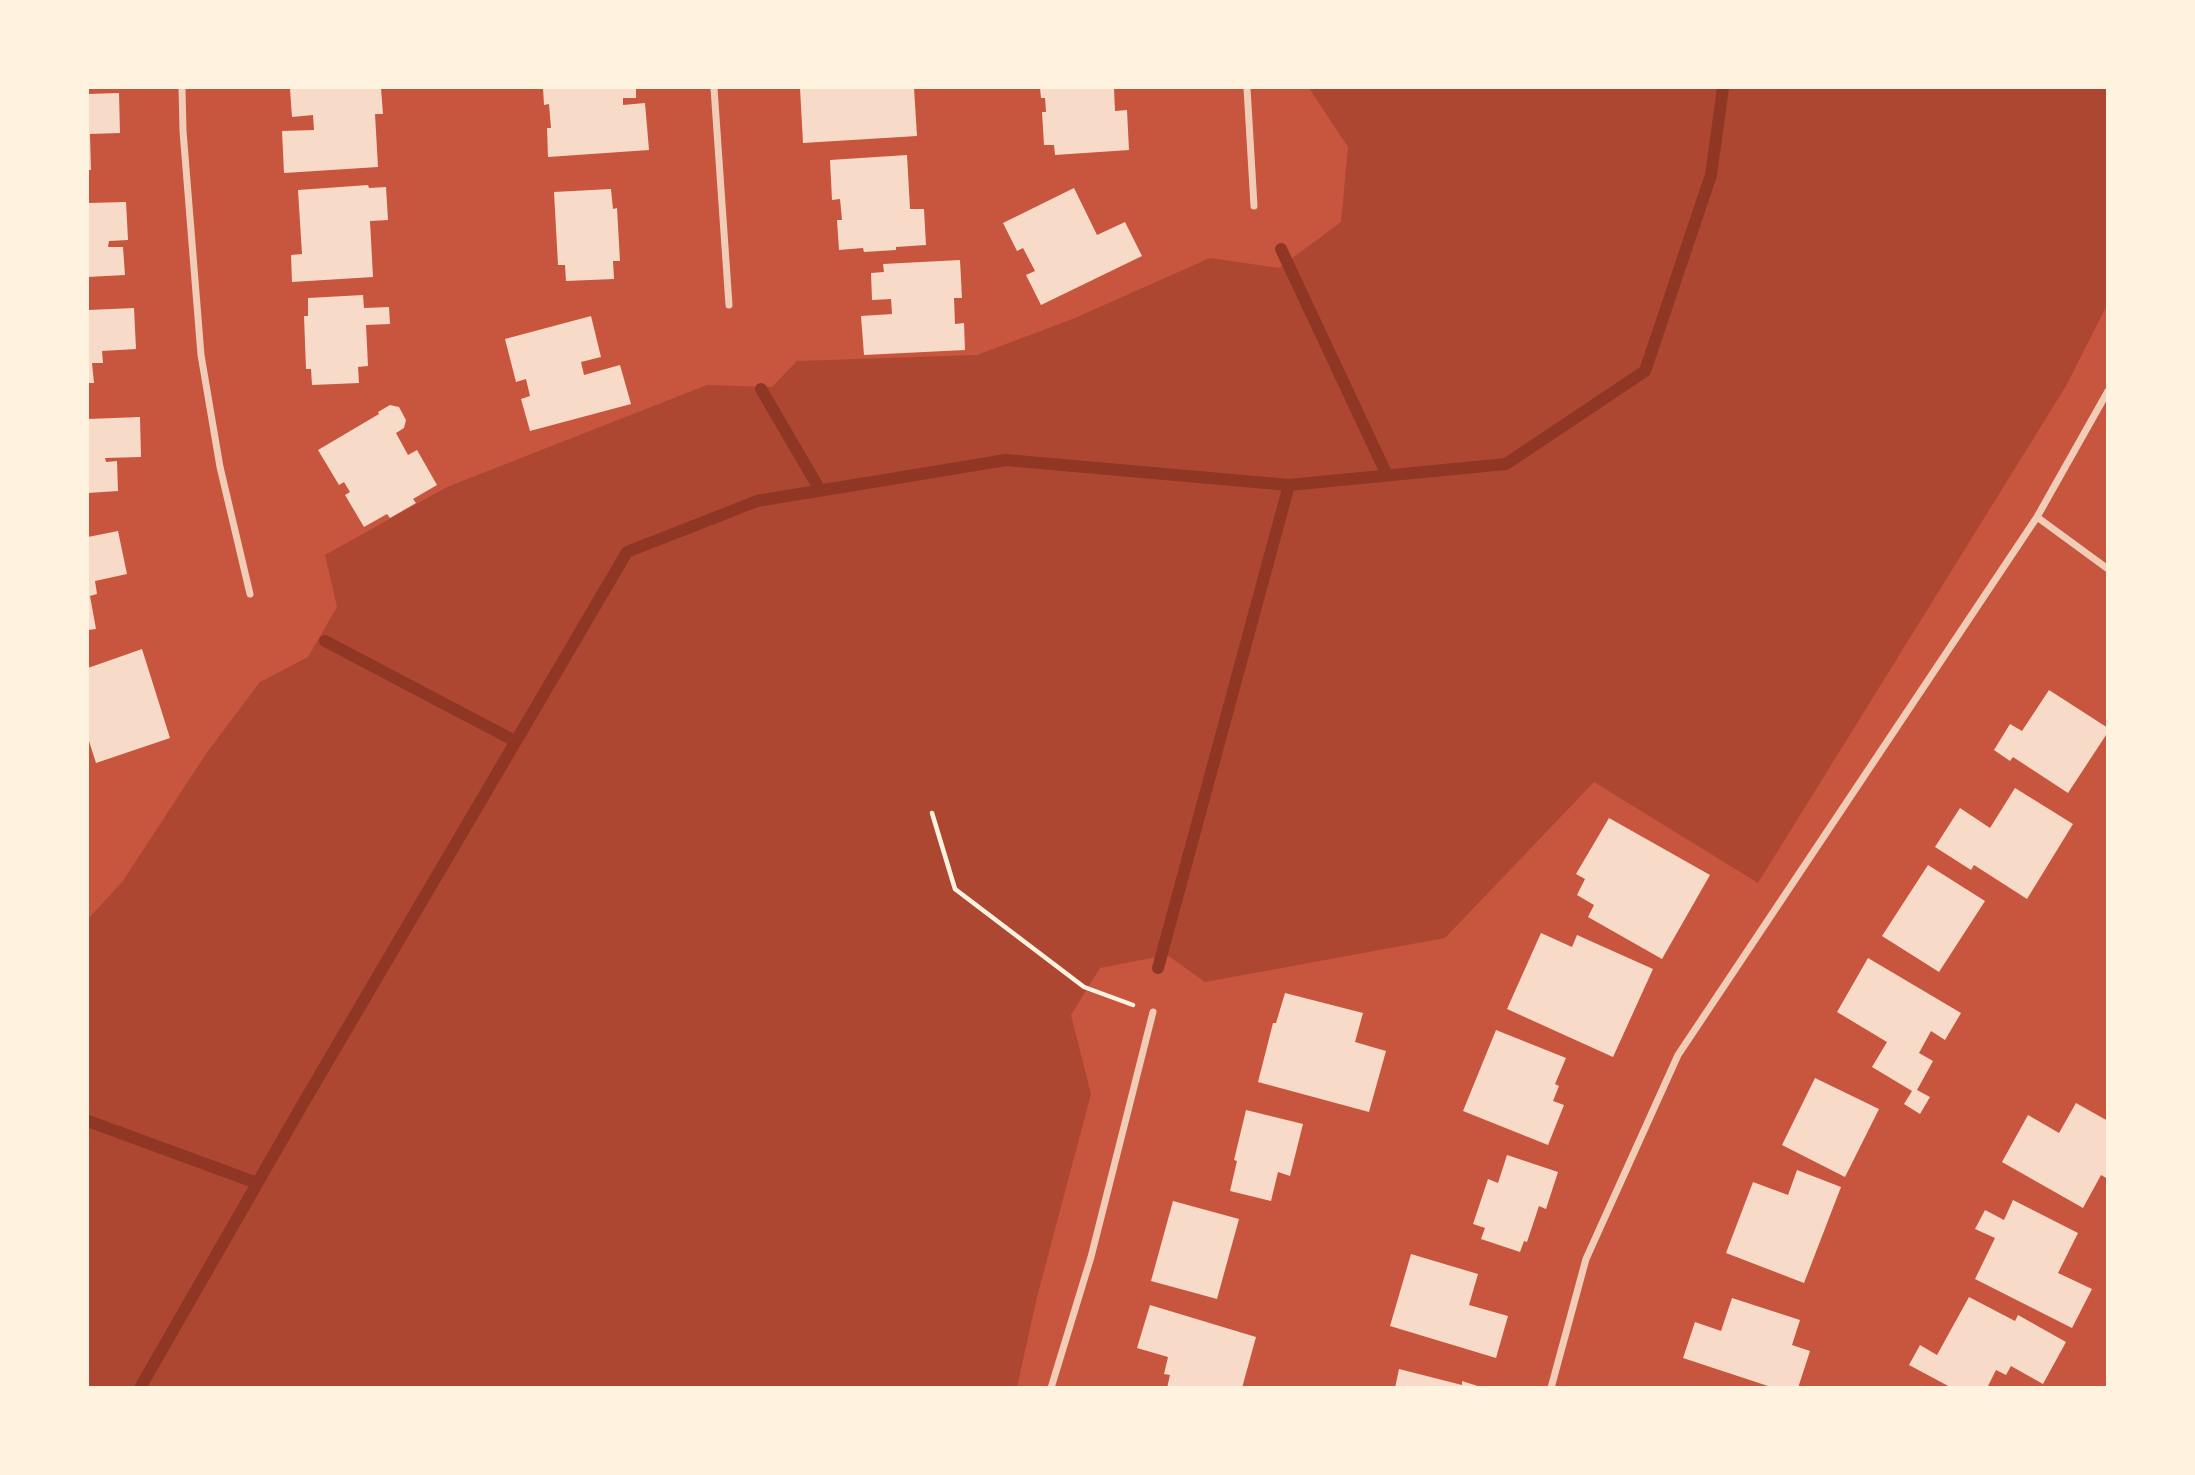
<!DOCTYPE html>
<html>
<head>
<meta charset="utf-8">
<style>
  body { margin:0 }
  #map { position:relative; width:2195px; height:1475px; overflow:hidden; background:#c8553d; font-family:"Work Sans",sans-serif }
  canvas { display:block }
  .frame { position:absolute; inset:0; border:89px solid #fff3e0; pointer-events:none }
</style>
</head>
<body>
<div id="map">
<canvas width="2195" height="1475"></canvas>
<div class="frame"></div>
</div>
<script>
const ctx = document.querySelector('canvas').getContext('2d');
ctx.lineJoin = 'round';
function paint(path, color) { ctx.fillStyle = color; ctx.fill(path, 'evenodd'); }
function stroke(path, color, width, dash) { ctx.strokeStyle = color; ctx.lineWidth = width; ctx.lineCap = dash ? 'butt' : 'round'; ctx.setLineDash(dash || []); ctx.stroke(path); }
paint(new Path2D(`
  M1309,88H2107V305L2066,386L1758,883L1594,782L1445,938L1205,982L1167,955L1100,968L1071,1015L1091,1094L1037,1297L1017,1387H88V919L122,882L208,751L260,682L308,657L337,607L325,555L447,487L707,385L772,387L797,361L977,355L1075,318L1210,258L1279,268L1341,222L1348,147Z`), '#ae4732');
stroke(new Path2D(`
  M1281,249L1387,475
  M761,389L820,490
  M325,641L515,741
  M1158,968L1289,485
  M88,1121L257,1183
  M140,1388L301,1107L627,552L757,501L1006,460L1289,485L1506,464L1645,371L1711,175L1723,88`), '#8f3625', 12);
paint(new Path2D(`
  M304,88H381L383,114H375L378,167L284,173L282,131L314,130L313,115L292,117L290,89Z
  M543,88H636V98H623V105L645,103L649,150L548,157L547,128H551L549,104L544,105Z
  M800,88H914L917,136L803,143Z
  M1040,88H1114L1115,111L1127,110L1129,150L1055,155L1054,145H1044L1042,112H1046L1045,98H1041Z
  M119,93L120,133L90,134L91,170H88V94Z
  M907,155L910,209H924L926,245L896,247V250L864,252L863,248L839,250L837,220H842L840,199L832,200L830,160Z
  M368,185L369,188L386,187L388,220L370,221L373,277L292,282L291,255L302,254L298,190Z
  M1074,188L1097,235L1125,222L1142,256L1041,305L1026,275L1035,271L1023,248L1017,251L1003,223Z
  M611,189L613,209L617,208L620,261H613L614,279L566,281L565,265H558L554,192Z
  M126,202L128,240L109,241L108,247H123L125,275L88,277V203Z
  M960,260L962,298H954L955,324L964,323L965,350L864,355L861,316L892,314L891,299L872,300L871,273L884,272L883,264Z
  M363,295L364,308L389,307L390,324L366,325L368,366L358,367L359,383L312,385L311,369H306L304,316H308V298Z
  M134,308L136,349L102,351L103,363H92L94,383H88V310Z
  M591,316L601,357L581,362L584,375L620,365L631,404L530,431L521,399L530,396L526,379L516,382L505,339Z
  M390,405L399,407L406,420L404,428L396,433L408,455L417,450L437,485L413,499L416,503L390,518L387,514L364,527L345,495L350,492L344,482L339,485L318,450L379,414L378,412Z
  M140,417L141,457L105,458L106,462L117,461L118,491L88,493V419Z
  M118,531L127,574L95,581L97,594L90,596L96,629L88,630V537Z
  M142,649L170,738L96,763L88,738V668Z
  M2049,690L2108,728V732L2068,793L2013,757L2010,761L1994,750L2010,724L2022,731Z
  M2015,788L2073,824L2027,899L1974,865L1971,870L1935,847L1960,808L1990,828Z
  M1609,818L1710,875L1662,959L1588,917L1594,905L1577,895L1585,879L1576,874Z
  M1928,865L1985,901L1939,972L1882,936Z
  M1541,933L1572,947L1577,935L1653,969L1613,1057L1507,1009Z
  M1868,958L1961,1013L1945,1040L1931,1031L1919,1053L1933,1061L1917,1090L1930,1097L1920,1114L1904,1104L1912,1091L1872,1067L1887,1042L1837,1012Z
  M1285,993L1363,1013L1355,1042L1386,1051L1369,1112L1258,1082L1273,1023H1276Z
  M1496,1030L1566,1058L1555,1084L1559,1086L1553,1101L1564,1105L1548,1145L1463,1111Z
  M1815,1078L1879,1109L1845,1177L1782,1145Z
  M2076,1103L2108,1121V1179L2101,1175L2083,1208L2002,1162L2028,1115L2059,1133Z
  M1246,1110L1303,1124L1290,1176L1278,1172L1271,1201L1230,1191L1237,1161L1234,1160Z
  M1507,1155L1558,1172L1546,1209L1539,1206L1527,1242L1524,1241L1520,1252L1481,1239L1485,1228L1473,1224L1488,1179L1498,1183Z
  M1797,1170L1841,1187L1804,1283L1726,1253L1753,1182L1788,1195Z
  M2013,1200L2078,1233L2058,1273L2092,1289L2072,1328L1975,1279L1995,1238L1975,1229L1985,1210L2004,1220Z
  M1173,1201L1239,1219L1217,1299L1151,1281Z
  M1411,1254L1478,1274L1469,1305L1508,1316L1496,1358L1390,1326Z
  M1969,1297L2015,1321L2018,1315L2066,1342L2043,1384L2011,1366L2006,1375L1996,1370L1987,1388H1952L1909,1365L1920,1345L1937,1355Z
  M1732,1298L1800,1320L1792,1345L1810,1351L1798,1388H1774L1683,1358L1695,1322L1721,1331Z
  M1150,1305L1256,1337L1242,1388H1167L1170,1375L1164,1374L1168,1357L1137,1348Z
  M1399,1369L1462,1385V1381L1484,1388H1395Z`), '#f7dbc8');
stroke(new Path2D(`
  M932,813L955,889L1084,987L1133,1005`), '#fff3e0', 4.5);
stroke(new Path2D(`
  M182,88L183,131L201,355L220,467L250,594
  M714,88L729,305
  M1247,88L1254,206
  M2037,517L2108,569
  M1051,1388L1091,1257L1153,1012
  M1551,1388L1586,1259L1678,1055L2037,517L2108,391`), '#f1ccb7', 7);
</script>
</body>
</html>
